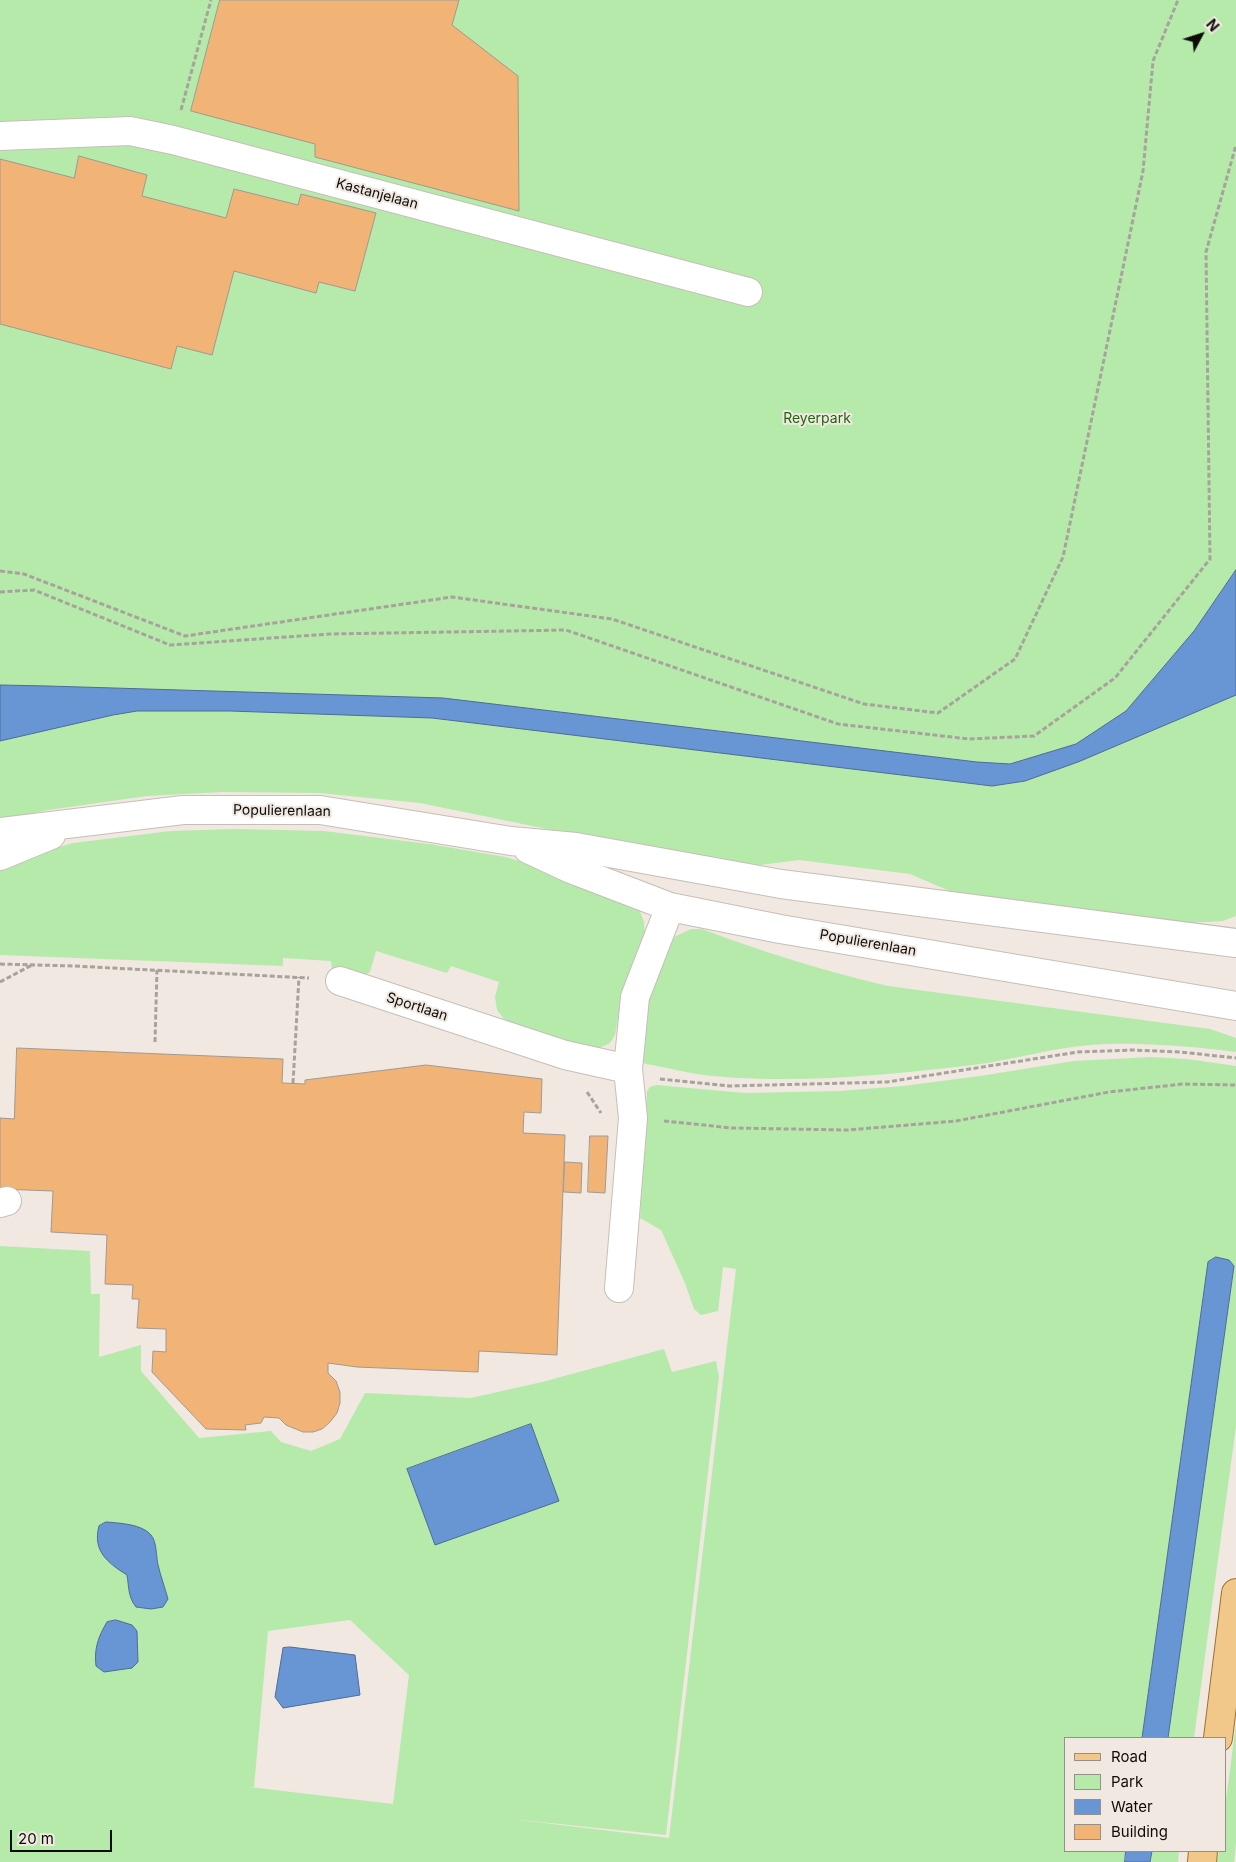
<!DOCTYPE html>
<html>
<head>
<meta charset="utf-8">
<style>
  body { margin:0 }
  #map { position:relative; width:1236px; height:1862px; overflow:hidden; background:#f0e8e1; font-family:Inter,sans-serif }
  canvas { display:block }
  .legend { position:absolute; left:1064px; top:1737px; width:162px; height:115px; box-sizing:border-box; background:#f0e8e1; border:1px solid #96908b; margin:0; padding:6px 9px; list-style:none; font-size:15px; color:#0e0c09 }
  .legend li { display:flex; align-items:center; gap:10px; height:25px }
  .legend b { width:25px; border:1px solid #96908b }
  .north { position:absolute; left:1176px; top:10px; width:50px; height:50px; -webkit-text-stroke:4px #f0e8e1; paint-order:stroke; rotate:50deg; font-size:14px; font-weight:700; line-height:20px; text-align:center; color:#0e0c09 }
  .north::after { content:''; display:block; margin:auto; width:18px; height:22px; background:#0e0c09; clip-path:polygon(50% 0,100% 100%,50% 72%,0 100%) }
  .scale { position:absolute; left:10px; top:1830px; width:102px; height:22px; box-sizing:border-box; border:2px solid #0e0c09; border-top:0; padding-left:6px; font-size:15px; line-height:18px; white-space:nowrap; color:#0e0c09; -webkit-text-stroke:4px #f0e8e1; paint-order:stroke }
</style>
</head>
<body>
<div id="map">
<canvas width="1236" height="1862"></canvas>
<ul class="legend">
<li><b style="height:6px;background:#f1c88a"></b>Road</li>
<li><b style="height:14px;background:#b5eaab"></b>Park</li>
<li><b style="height:14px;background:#6895d4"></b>Water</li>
<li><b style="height:14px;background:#f1b476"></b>Building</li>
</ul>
<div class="north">N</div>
<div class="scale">20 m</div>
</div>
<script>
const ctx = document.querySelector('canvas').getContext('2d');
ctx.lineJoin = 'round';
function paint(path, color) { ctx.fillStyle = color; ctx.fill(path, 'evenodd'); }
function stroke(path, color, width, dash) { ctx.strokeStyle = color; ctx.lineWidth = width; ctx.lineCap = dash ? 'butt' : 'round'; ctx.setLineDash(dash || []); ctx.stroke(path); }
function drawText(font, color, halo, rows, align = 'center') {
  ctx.font = font + ' Inter,sans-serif'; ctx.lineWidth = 4; ctx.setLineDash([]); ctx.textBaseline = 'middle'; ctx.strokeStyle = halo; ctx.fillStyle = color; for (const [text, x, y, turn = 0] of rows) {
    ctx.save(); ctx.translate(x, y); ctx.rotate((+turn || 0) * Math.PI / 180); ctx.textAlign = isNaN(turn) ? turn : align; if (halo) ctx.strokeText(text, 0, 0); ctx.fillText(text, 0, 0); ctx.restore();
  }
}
paint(new Path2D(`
  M0,0H1236V916L1223,921L1188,923L1125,917L966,898L910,874L799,860L737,868L420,803L319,793L223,792L147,796L48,810L0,821Z
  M236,829L324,831L429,844L506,857L540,868L639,909L644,922L645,935L636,953L631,967L620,1005L615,1035L610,1043L595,1050L532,1031L504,1019L497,1010L495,997L499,982L451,966L447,973L376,951L370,972L365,975L332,969L331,961L283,958V966L0,955V864L73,843L171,831Z
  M691,929H702C763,952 824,971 888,986L1210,1029L1236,1038V1052C1195,1047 1153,1043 1111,1044C1065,1044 1019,1059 973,1065C887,1075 799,1084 713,1076C689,1074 665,1067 642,1063L645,1004L668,946L674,937Z
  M1151,1057L1187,1059L1236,1066V1426L1194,1738H1168L1234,1266L1216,1257L1208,1263L1142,1738H1065V1851H1126L1125,1862H0V1246L90,1251L91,1294H100L99,1357L141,1345V1371L199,1438L271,1431L281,1442L311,1451L340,1439L365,1393L471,1398L542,1382L664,1349L672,1372L716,1361L719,1377L666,1835L511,1819L669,1838L736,1269L723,1267L718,1311L701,1315L694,1309L685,1283L661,1230L640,1218L647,1091L650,1087L656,1085L745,1093L840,1091L903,1086L980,1076L1074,1061ZM350,1620L409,1675L393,1804L249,1787H254L268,1631Z
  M1236,1724V1844L1234,1862H1217L1219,1851H1225V1807Z
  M1152,1851H1179L1178,1862H1150Z`), '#b5eaab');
const water = new Path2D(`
  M1236,570V695L1078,762L1025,781L992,786L432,718L230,711H137L113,715L0,741V685L48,686L443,698L977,762L1010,764L1076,744L1126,711L1194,631Z
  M1216,1257L1229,1260L1234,1266L1168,1738H1142L1208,1262Z
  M531,1424L559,1501L435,1545L407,1469Z
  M106,1522C119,1523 142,1524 151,1535C157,1542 156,1556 158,1565C161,1577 165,1588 168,1599L163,1607L151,1609L136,1607C128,1597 129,1587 127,1575C108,1563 92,1551 99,1526Z
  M116,1620L132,1625L137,1631L138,1662L132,1668L104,1672L96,1666C94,1649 98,1637 107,1622Z
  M290,1647L355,1655L360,1695L283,1708L275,1697L283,1648Z
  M1126,1851H1152L1150,1862H1125Z`);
paint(water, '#6895d4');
stroke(water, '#4d6c97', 1);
const building = new Path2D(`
  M220,0H459L452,25L518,76L519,211L315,157V144L191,111Z
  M79,156L147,175L142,196L226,218L234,189L298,205L301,194L376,213L355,291L319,282L316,293L234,271L212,355L177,346L171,369L0,324V159L74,178Z
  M17,1048L283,1059L282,1083L305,1084V1080L426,1065L542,1079L541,1113L524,1112L523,1133L565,1135L557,1355L479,1351L478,1372L357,1367L328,1363V1373L336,1381L340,1392V1403L337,1413L330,1422L322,1429L313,1432H303L286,1425L279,1418L264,1417L261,1423L245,1425L246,1430L206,1429L152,1372L153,1351L166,1352V1329L137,1328L139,1299H132L133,1285L105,1284L107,1235L51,1232L53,1191L0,1189V1118L14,1119Z
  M590,1136H608L605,1193L588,1192Z
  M565,1162L582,1163L581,1193L564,1192Z`);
paint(building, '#f1b476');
stroke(building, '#a09992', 1);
const minor = new Path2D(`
  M0,136L130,131L173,140L748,292
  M0,832L183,810H320L511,841L576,847L781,884L1236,943
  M528,849L571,869L670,907L780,929L1236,1006
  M0,856L51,835
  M340,981L565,1055L628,1069
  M0,1203L7,1201
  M619,1288L633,1118L628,1069L635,997L670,907`);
const major = new Path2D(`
  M1218,1738L1236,1593
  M1202,1862L1203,1851`);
stroke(minor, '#c6bfb7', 30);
stroke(major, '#9c6f2a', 30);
stroke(new Path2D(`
  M181,110L211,0
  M0,571L24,574L185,636L452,597L612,619L864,704L938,713L1015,659L1063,557L1143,171L1153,61L1178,0
  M0,592L34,590L170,645L330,634L566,630L838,724L969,739L1034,736L1115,678L1210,559L1206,252L1236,145
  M0,964L73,966L309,978
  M0,982L32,965
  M155,1042L157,970
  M660,1079L729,1086L887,1082L1078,1052L1133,1050L1180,1052L1236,1058
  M293,1083L299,977
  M587,1092L601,1113
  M664,1121L732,1128L848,1130L956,1121L1109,1092L1183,1084L1236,1085`), '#a8a29c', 3, [5, 2.5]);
stroke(minor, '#fff', 28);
stroke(major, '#f1c88a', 28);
drawText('14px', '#0e0c09', '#f0e8e1', [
  ["Kastanjelaan",377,194,15],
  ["Populierenlaan",282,811,1],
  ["Populierenlaan",868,943,10],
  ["Sportlaan",417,1007,18]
]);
drawText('14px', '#20660f', '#f0e8e1', [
  ["Reyerpark",817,419]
]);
</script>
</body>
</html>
